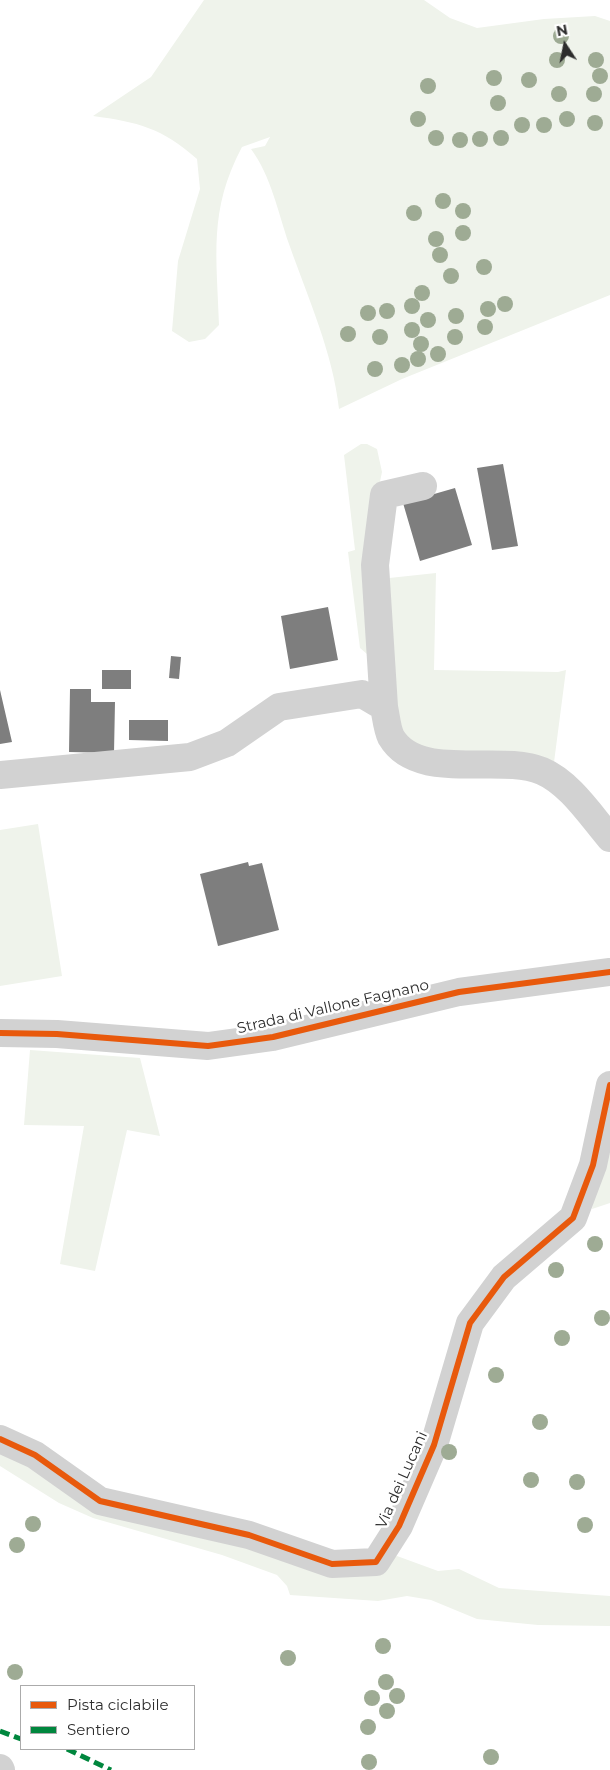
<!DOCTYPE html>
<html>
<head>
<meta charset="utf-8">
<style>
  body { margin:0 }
  #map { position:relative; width:610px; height:1770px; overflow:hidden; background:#fff; font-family:Montserrat,sans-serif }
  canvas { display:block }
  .legend { position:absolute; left:20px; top:1685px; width:175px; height:65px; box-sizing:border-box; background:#fff; border:1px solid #ababab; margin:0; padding:6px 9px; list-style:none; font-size:15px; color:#2d2d2d }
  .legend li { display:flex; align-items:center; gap:10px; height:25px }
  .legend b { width:25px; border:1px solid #ababab }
  .north { position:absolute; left:540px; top:20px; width:50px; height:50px; -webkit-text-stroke:4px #fff; paint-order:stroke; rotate:349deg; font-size:14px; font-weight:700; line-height:20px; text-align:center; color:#2d2d2d }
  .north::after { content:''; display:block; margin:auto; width:18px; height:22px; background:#2d2d2d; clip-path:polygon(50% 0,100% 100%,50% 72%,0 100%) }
</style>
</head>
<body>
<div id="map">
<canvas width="610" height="1770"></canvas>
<ul class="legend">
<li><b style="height:6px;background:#e8590c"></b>Pista ciclabile</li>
<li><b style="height:6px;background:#00873e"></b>Sentiero</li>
</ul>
<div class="north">N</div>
</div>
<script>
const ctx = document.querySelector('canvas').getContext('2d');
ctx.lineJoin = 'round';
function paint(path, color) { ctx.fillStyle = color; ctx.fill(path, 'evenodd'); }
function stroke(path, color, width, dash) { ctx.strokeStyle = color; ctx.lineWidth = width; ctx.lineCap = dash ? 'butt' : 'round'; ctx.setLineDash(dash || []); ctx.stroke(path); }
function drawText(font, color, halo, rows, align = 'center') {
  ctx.font = font + ' Montserrat,sans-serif'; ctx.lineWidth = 5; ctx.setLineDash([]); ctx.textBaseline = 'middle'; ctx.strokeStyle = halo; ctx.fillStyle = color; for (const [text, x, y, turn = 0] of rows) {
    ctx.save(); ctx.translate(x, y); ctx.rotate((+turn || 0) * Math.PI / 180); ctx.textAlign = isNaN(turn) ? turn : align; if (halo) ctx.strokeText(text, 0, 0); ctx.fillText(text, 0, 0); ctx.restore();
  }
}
paint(new Path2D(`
  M204,0H424L450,18L477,28L544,19L595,16L610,21V295L402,379L339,409C333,353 308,298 289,244C278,212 271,176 251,149L265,146L270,137L242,147C208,211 217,256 219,325L205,339L189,342L172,331L178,261L200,189L197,159C162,128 138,122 93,116L151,77Z
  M361,444H367L377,449L382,472L378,491L367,654L360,648L348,552L355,550L344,455Z
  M436,573L434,670L558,672L566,670L553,770L402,744L380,579Z
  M38,824L62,976L0,986V830Z
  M30,1050L140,1058L160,1136L127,1130L95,1271L60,1264L84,1126L24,1125Z
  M605,1122L610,1127V1203L592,1209Z
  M0,1447L53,1476L365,1567L397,1556L438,1571L459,1569L499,1588L610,1596V1626L538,1625L477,1619L431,1600L407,1596L378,1601L290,1595L287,1586L277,1575L222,1555L93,1518L59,1503L0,1466Z`), '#eff3eb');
paint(new Path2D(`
  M503,464L518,546L492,550L477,468Z
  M455,488L472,545L420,561L403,503Z
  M328,607L338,660L290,669L281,616Z
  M171,656L181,657L179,679L169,678Z
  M102,670H131V689H102Z
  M70,689H91V702H115L114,753L69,752Z
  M0,690L12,742L0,744Z
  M129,720H168V741L129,740Z
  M248,862L249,866L262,863L279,930L218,946L200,874Z`), '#7e7e7e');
stroke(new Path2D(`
  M384,707C386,716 387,729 391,737C418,783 499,753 542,771C570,783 591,816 610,838
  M0,775L190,757L227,743L279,707L362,694L384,707L375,565L384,495L423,486
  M0,1033L57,1034L208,1046L273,1037L459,992L610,972
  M0,1439L35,1455L100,1501L249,1535L332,1564L376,1562L399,1526L434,1445L470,1323L504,1277L573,1218L593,1165L610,1085
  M0,1768L1,1770`), '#d2d2d2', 28);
stroke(new Path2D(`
  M0,1731L21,1739
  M67,1749L111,1770`), '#00873e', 5, [10, 5]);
stroke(new Path2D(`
  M0,1033L57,1034L208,1046L273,1037L459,992L610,972
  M0,1439L35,1455L100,1501L249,1535L332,1564L376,1562L399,1526L434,1445L470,1323L504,1277L573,1218L593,1165L610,1085`), '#e8590c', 6);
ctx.fillStyle = '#9eab94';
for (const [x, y] of [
  [561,36],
  [557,60],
  [596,60],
  [600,76],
  [494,78],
  [529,80],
  [428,86],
  [559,94],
  [594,94],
  [498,103],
  [418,119],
  [567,119],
  [595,123],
  [522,125],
  [544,125],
  [436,138],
  [501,138],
  [480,139],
  [460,140],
  [443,201],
  [463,211],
  [414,213],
  [463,233],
  [436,239],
  [440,255],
  [484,267],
  [451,276],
  [422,293],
  [505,304],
  [412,306],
  [488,309],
  [387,311],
  [368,313],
  [456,316],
  [428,320],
  [485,327],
  [412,330],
  [348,334],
  [380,337],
  [455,337],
  [421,344],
  [438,354],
  [418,359],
  [402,365],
  [375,369],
  [595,1244],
  [556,1270],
  [602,1318],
  [562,1338],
  [496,1375],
  [540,1422],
  [449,1452],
  [531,1480],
  [577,1482],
  [33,1524],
  [585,1525],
  [17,1545],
  [383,1646],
  [288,1658],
  [15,1672],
  [386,1682],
  [397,1696],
  [372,1698],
  [387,1711],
  [368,1727],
  [491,1757],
  [369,1762]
]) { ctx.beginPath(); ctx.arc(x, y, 8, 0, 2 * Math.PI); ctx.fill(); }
drawText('15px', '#2d2d2d', '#fff', [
  ["Strada di Vallone Fagnano",333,1007,-13],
  ["Via dei Lucani",402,1480,-66]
]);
</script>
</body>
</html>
